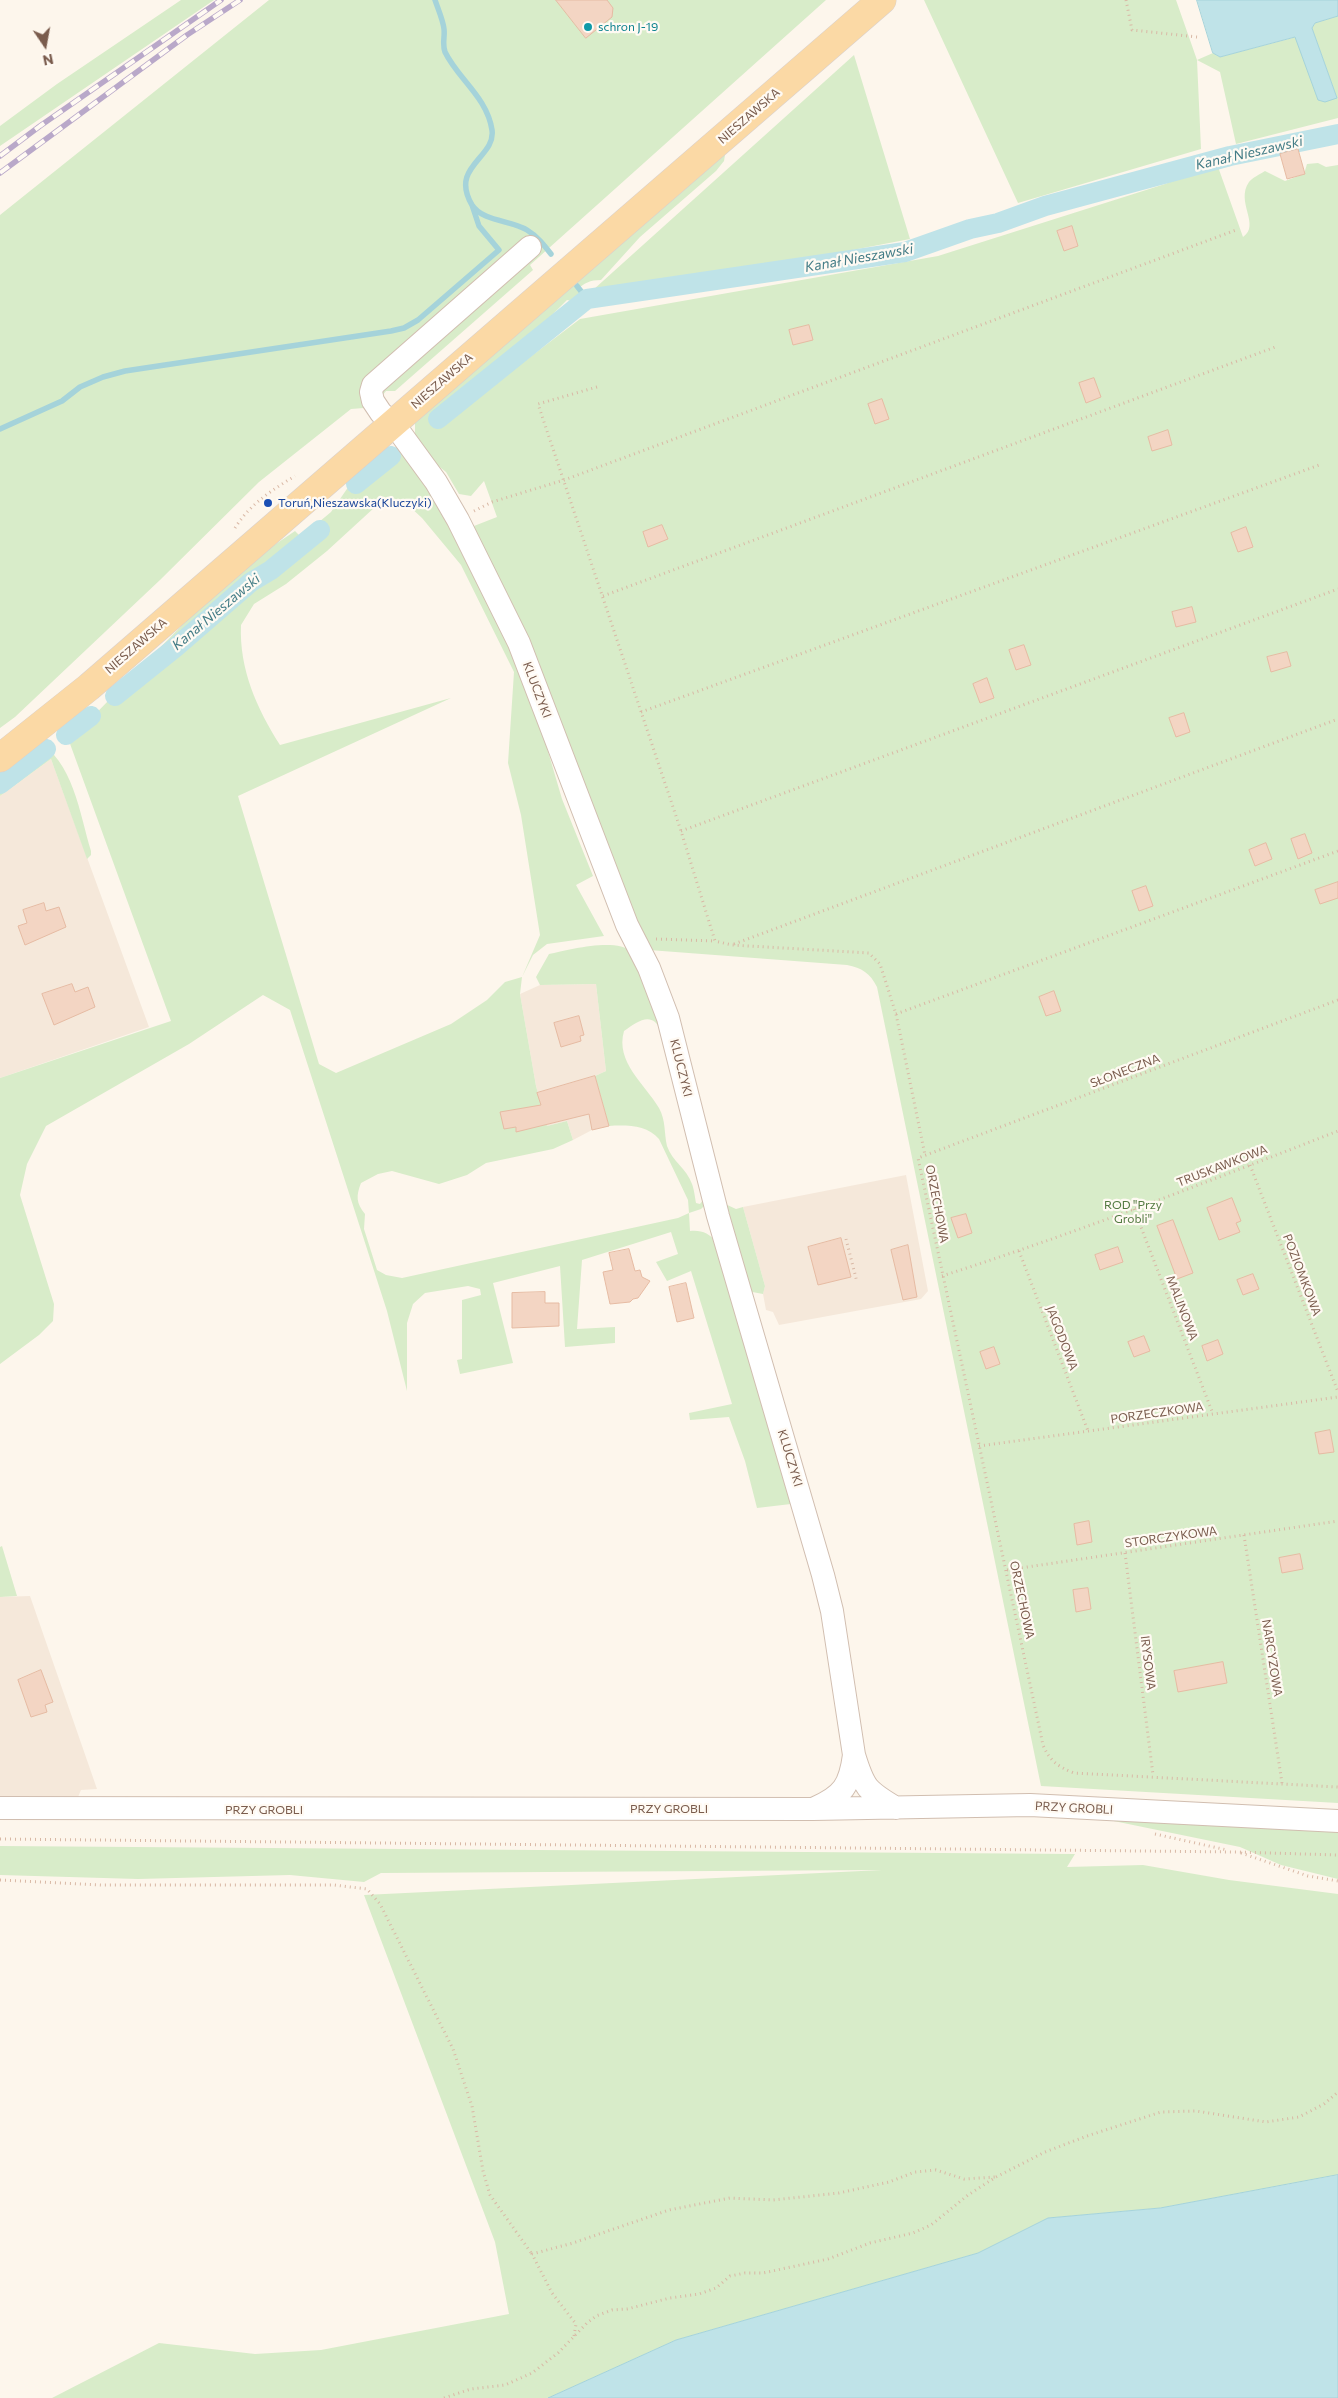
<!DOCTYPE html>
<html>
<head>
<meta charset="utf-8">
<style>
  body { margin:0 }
  #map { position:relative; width:1338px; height:2398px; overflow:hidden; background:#fdf6ec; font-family:Commissioner,sans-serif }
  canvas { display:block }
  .north { position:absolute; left:20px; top:20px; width:50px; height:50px; -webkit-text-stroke:4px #fffaf3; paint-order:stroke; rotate:168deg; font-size:14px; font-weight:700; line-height:20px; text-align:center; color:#7a5c4d }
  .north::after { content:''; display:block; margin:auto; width:18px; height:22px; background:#7a5c4d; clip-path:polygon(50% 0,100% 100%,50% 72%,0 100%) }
</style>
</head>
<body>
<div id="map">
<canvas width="1338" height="2398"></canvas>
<div class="north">N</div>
</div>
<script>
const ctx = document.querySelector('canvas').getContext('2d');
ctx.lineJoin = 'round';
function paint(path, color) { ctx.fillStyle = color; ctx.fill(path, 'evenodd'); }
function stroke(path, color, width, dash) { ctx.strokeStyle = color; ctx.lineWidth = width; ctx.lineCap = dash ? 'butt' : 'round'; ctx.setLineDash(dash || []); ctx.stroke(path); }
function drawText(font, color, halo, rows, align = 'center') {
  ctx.font = font + ' Commissioner,sans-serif'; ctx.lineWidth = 4.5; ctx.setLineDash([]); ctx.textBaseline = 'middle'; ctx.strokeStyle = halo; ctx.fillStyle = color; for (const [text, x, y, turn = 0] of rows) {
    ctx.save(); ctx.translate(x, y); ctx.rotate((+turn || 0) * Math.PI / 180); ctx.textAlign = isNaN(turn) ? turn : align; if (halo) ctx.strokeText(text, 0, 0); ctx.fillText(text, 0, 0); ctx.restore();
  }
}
paint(new Path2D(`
  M51,759L149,1027L0,1078V796Z
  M596,984L606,1071L595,1076L609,1126L592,1130L573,1140L567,1121L547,1126L536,1086L520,994L540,985Z
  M906,1175L928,1291L921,1299L779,1325L773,1312L766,1310L763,1294L765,1286L743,1207Z
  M30,1596L97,1789L81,1790L78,1797L0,1798V1597Z`), '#f5e8da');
paint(new Path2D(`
  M181,0H214L0,146V126L57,84Z
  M269,0H826L530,265L533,270L395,391H386L382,396L361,390L364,408L351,409L259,482L160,580L15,717L0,728V215Z
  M924,0H1176L1197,60L1213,53L1220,57L1296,37L1318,99L1337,98L1312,28L1315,23L1338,16V118L1236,144L1220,72L1197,60L1201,149L1018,203Z
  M854,55L910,239L675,284L593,290Z
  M723,153L725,155L724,161L716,171L640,237L601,280C590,280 584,283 577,290L583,297L576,302L567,300L550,317V326L453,403L454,407L484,385L488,389L580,319L938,256L1165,184L1217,164L1243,237C1261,225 1235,202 1249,182C1252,178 1260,174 1265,171L1285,181L1304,174L1307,164L1318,163L1326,167L1338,165V1803L1041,1786L877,987C870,973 862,968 847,965L649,950L474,526L497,517L484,481L471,496L459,494L446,472L437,465L415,434V422Z
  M384,447C403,447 410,459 421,473L525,673L562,799L593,876L576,885L604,936L547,944L533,955L522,977L520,994L536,1086L547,1126L567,1121L573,1140L553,1149L486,1163L467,1175L439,1184L392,1171L378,1174L361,1183C356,1196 356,1203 365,1214L364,1229L377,1270L386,1275L402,1278L678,1218L689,1213L688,1200L659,1139C647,1125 627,1125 609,1126L595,1076L606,1071L596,984L540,985L536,977L549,954C568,950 616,937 632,952C643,961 656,1015 661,1032C653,1010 638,1021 624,1031C615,1062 645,1084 659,1108C666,1121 664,1133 667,1146C672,1161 687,1169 692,1184C694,1189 695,1197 696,1203L700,1204L706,1196L707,1203L701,1209L689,1213L690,1231C702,1230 709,1233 717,1243L791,1504L757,1508L745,1461L729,1417L690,1420L689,1413L732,1404L691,1271L667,1281L656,1262L678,1254L671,1232L582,1260L577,1329L615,1327V1343L565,1347L560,1266L493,1283L513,1363L460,1374L457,1360L462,1359V1300L481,1295L480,1289L468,1286L425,1293L413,1304L407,1323V1391L387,1311L290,1010L263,995L189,1044L46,1126L27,1164L20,1195L54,1304L53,1321L39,1335L0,1364V1078L171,1021L69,741L233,573L295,531L301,537L331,512L360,470ZM385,501L396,502L409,506L422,518L461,565L514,672L508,763L521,815L540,935L522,977L505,982L487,1000L451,1024L336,1073L319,1064L238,796L451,698L280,745C257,709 239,669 241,625L254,604L286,584L327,551L375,507Z
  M36,741C73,759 80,815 91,851V855L87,859L51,759L0,796V768Z
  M723,1203L736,1209L743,1207L765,1286L763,1294L747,1291Z
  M2,1546L17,1596L0,1597V1547Z
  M1065,1811L1338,1831V1879L1281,1865L1240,1847Z
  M0,1846L1075,1854L1067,1867L1143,1865L1229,1880L1338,1894V2175L1160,2208L1048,2218L978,2253L676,2340L548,2398H52L159,2343L255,2354L321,2350L509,2314L495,2242L364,1895L882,1870L381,1873L364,1882L290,1875L138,1879L0,1875Z`), '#d8ecc9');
const water = new Path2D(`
  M1197,0H1338V16L1315,23L1312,28L1337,98L1325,102L1318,100L1295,37L1220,57L1213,53Z
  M1338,2175V2398H548L676,2340L978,2253L1048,2218L1160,2208Z`);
paint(water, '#bfe3e8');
stroke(water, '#a5d3da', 1);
stroke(new Path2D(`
  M435,0C438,9 443,20 444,29C445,37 442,44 445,52C458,79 487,97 492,130C496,158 449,166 472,205C483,222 511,220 527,230C537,236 544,245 551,254
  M577,286L587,299
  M0,429L62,401L80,387L103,377L125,371L391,331L404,328L418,320L499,250L479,226L472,205`), '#a5d3da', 5.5);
stroke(new Path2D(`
  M438,419L587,299L905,252L970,229L998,223L1045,206L1230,156L1338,134
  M356,484L391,456
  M115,696L176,647L251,582L271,570L320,530
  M66,735L91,716
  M0,784L46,749`), '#bfe3e8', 20);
const building = new Path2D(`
  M556,0H607L613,8L612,17L586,38Z
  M1298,149L1305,174L1287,179L1280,154Z
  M1072,226L1078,246L1064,251L1057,231Z
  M809,325L813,340L793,345L789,330Z
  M1094,378L1101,397L1086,403L1079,383Z
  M882,399L889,419L875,424L868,404Z
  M1168,430L1172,445L1152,451L1148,437Z
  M662,525L668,539L648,547L643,532Z
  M1246,527L1253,547L1238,552L1231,533Z
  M1192,607L1196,622L1176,627L1172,612Z
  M1024,645L1031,665L1016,670L1009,650Z
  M1287,652L1291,666L1271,672L1267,657Z
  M987,678L994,698L980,703L973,684Z
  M1184,713L1190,732L1176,737L1169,718Z
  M1305,834L1312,853L1298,859L1291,839Z
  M1266,843L1272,859L1255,866L1249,850Z
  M1338,882V898L1320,904L1315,890Z
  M1146,886L1153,906L1139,911L1132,891Z
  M44,903L46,911L59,907L66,927L25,945L18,926L27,923L23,910Z
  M72,984L75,992L88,987L95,1007L54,1025L42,994Z
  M1054,991L1061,1011L1046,1016L1039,997Z
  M579,1016L584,1035L580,1036L581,1041L561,1047L554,1023Z
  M595,1076L609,1126L592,1130L589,1114L516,1132V1127L504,1129L500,1112L541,1105L537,1093Z
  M1232,1198L1241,1221L1236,1223L1240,1232L1219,1240L1207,1208Z
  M966,1214L972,1233L958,1238L951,1218Z
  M1173,1220L1193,1273L1177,1279L1157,1226Z
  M841,1238L851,1277L818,1285L808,1247Z
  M908,1245L917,1297L903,1300L891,1250Z
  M1118,1247L1123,1262L1100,1270L1095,1255Z
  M629,1249L635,1271L640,1270L642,1277L650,1281L638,1298L633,1299L630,1302L610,1304L603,1272L613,1270L609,1253Z
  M1253,1274L1259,1289L1243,1295L1237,1280Z
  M686,1283L694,1318L677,1322L669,1287Z
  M545,1292V1303H559V1326L512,1328V1293Z
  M1144,1336L1150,1351L1134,1357L1128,1342Z
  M1218,1340L1223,1354L1207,1361L1202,1346Z
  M994,1347L1000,1364L986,1369L980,1352Z
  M1330,1430L1334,1452L1319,1454L1315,1433Z
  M1089,1521L1092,1542L1077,1545L1074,1524Z
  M1300,1554L1303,1569L1282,1573L1279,1558Z
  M1088,1588L1091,1609L1076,1612L1073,1590Z
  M1223,1662L1227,1683L1178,1692L1174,1671Z
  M41,1670L53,1702L45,1705L47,1712L31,1717L18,1680Z`);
paint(building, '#f3d5c3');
stroke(building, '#e6bba3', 1);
const minor = new Path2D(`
  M530,247L373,385L371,392L373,401L381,413L393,423L436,482L458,520L519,643L627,925L649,968L668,1018L718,1216L823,1575L832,1611L854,1755C864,1788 867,1791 896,1808
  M0,1808L813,1809L1030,1805L1338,1821
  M815,1808C843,1796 850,1785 854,1755`);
const major = new Path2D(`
  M0,758L89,687L882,0`);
stroke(minor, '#d1beb0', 24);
stroke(major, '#dad1cd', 29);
stroke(new Path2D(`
  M1126,0L1132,30L1197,37
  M597,387L538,404L681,831L715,941L732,945L869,953L880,964L896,1014L925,1155
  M474,511L492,502L564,480L1236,230
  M235,528C250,504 272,490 295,476
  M603,596L1278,346
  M641,712L1322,464
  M681,831L1338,589
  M656,939L715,941
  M734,944L1338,719
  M1338,1000L918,1158L1043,1745C1049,1760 1058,1767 1074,1773L1338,1787
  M896,1014L1338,851
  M1250,1165L1338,1392
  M1134,1209L1213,1414
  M846,1239L857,1282
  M1019,1251L1088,1431
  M942,1276C1076,1233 1207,1182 1338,1131
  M979,1446L1338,1397
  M1244,1535L1282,1783
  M1125,1553L1153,1775
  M1007,1570L1338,1521
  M1155,1834L1227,1850
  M0,1839L1236,1852L1338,1855
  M1241,1853L1308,1876L1338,1881
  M0,1880L102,1885H334L367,1889L380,1904L453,2049L472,2106L483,2171L490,2195L532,2254
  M574,2336L576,2324L552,2293L532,2254L573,2243L669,2210L730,2198L773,2200L839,2193L889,2182L915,2172L936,2170L964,2179L995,2177
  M444,2398L471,2389L505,2385L532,2373L558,2353L587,2323L596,2316L612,2310L627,2309L670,2298L699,2294L716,2288L730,2276L745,2273H763L828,2259L870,2243L913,2233L931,2225L968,2195L996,2177L1045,2152L1087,2136L1161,2112L1196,2111L1266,2122L1299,2117L1324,2104L1338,2092`), '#d9b8a5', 3, [1, 4]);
stroke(minor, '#fff', 22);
stroke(major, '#fbd9a5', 28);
const rail = new Path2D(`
  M0,156L40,126L221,0
  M0,173L187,35L240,0`);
stroke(rail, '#b9a8c9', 5.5);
stroke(rail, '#fffaf3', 4, [11]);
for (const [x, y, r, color] of [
  [588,27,5,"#0f9aa8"],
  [268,503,5,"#1a4fb4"]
]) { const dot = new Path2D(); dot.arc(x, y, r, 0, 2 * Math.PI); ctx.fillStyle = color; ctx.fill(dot); stroke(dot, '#fffaf3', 2); }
drawText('12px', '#0d838f', '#fffaf3', [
  ["schron J-19",598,27]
], 'left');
drawText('12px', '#7a5c4d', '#fffaf3', [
  ["NIESZAWSKA",749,116,-41],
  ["NIESZAWSKA",442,381,-41],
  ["NIESZAWSKA",136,646,-41],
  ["KLUCZYKI",537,690,69],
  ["KLUCZYKI",681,1068,76],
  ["SŁONECZNA",1125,1071,-21],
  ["TRUSKAWKOWA",1222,1166,-21],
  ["ORZECHOWA",937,1204,79],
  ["POZIOMKOWA",1302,1275,69],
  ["MALINOWA",1182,1308,69],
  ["JAGODOWA",1062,1338,69],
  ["PORZECZKOWA",1157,1413,-8],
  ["KLUCZYKI",790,1458,73],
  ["STORCZYKOWA",1171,1537,-8],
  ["ORZECHOWA",1022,1600,78],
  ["NARCYZOWA",1272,1658,81],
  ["IRYSOWA",1148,1663,83],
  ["PRZY GROBLI",1074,1808,3],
  ["PRZY GROBLI",669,1809],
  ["PRZY GROBLI",264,1810]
]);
drawText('12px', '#164399', '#fffaf3', [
  ["Toruń,Nieszawska(Kluczyki)",278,503]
], 'left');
drawText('12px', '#537a41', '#fffaf3', [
  ["ROD \"Przy",1133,1205],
  ["Grobli\"",1133,1219]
]);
drawText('italic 14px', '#437c86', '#fffaf3', [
  ["Kanał Nieszawski",1249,153,-13],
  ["Kanał Nieszawski",859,258,-10],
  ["Kanał Nieszawski",216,612,-40]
]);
</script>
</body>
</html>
